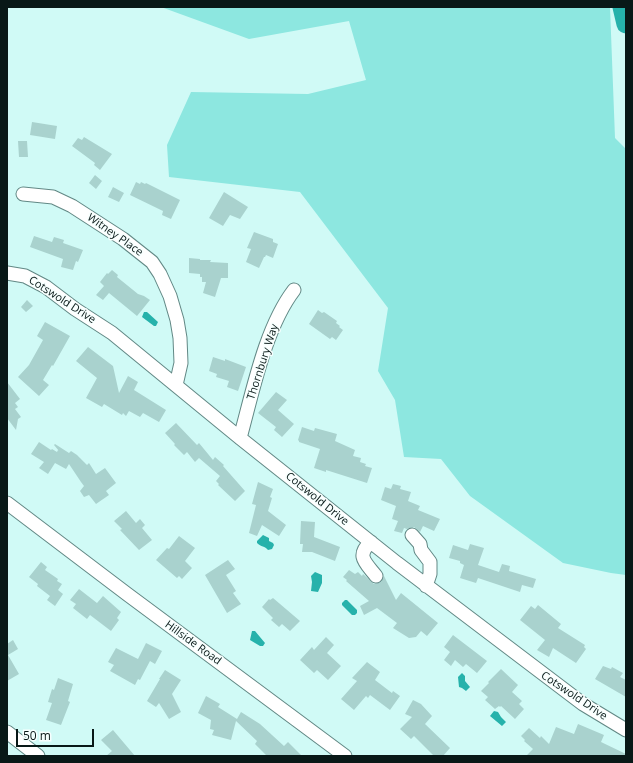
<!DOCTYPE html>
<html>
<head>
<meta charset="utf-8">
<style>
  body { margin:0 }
  #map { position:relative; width:633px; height:763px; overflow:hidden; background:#d0faf6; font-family:"Open Sans",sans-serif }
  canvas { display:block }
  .frame { position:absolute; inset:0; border:8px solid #081817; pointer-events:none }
  .scale { position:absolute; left:16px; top:729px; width:78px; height:18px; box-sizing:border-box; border:2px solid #081817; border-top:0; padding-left:5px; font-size:12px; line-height:14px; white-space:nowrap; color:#081817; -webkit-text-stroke:3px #f7fffe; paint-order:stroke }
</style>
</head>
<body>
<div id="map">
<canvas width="633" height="763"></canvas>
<div class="frame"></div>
<div class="scale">50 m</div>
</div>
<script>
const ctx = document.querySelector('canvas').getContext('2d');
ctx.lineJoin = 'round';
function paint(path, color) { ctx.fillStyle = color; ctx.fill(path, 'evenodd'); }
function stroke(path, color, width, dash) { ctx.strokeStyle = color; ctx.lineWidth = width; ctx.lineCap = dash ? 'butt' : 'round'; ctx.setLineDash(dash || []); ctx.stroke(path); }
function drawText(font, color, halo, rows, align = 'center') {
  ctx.font = font + ' "Open Sans",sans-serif'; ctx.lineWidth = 3; ctx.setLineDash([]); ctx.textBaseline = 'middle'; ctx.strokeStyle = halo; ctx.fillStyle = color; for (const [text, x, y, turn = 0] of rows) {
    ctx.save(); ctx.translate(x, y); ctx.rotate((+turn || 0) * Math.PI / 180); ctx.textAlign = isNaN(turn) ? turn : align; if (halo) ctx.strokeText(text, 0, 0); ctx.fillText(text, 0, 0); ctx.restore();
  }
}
paint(new Path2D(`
  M161,7H610L615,138L626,149V575L611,573L563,563L470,496L441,459L404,457L395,400L378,371L388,308L300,192L169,177L167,145L191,92L308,94L366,80L349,21L249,39Z`), '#8de7e0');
paint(new Path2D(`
  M144,312H147L158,322L156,326H154L142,317Z
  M263,535L269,538V541L273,543L274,545L272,549L268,550C265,546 261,547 257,543V541Z
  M315,572L322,575V583L318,592L311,591L312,582L311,576Z
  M345,600H347L357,610V613L355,615H352L342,605V603Z
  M252,631H255L265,643L263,646H260L250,640Z
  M462,673L465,676V681L470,687L466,691L462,688L459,687L458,677Z
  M494,711L498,712L501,717L506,722L502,726L490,716Z`), '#26b2ab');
stroke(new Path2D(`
  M622,7L626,24`), '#26b2ab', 19);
paint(new Path2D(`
  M32,122L57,126L55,139L30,135Z
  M84,137L112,154L100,170L94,165L95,163L72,146L78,138L82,140Z
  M18,141H27L28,157H19Z
  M95,175L102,181L96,189L89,183Z
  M136,182L140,184L141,182L145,184L146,183L180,200L171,219L162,215L163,211L130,195Z
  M113,187L124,193L119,202L108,197Z
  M224,192L248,207L240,219L230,215L223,226L209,218Z
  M254,232L273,239V242L278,244L273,258L266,255L265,257H264L259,268L246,262L251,249L247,248Z
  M34,236L52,242L54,237L64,240L63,243L83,250L78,262L76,261L73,270L61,267L63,259L30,247Z
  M189,258L200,259V260H211L210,262L228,263V278H221L215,297L203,293L206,282H202V277H200V274L189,273Z
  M112,270L118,275L117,277L138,294L144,296L150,300L137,316L109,293L103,300L96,295L104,286L100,282L107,273L108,274Z
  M27,300L33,306L26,312L21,307Z
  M318,310L322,313L324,312L337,321L336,323L340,326L339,327L343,330L336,340L332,337L330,339L309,324Z
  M45,322L70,336L53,366L52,365L43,380L49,385L39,396L18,377L29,365L43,340L37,336Z
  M88,347L113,366L119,393L128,376L138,382L134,390L166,410L159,422L143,413L140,417L129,411L126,416L123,413L122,415L104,404L102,407L86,398L97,378L76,361Z
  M213,357L225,361V359L246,367L238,391L227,387L229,381L216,377L217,374L209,371Z
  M7,382L20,399L15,403L18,407L15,409L21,417L18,419L16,430L7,418Z
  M276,392L287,400L278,410L294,424L282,437L274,430L276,427L258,413Z
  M176,423L197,445L199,443L213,460L215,457L224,465L223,466L245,491L235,501L218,485L219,484L216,481L220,476L199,458L195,462L187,452L184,455L174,445L175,444L165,433Z
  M302,427L314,431L315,428L337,434L335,441L355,450L353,456L361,458L360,462L366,464L365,466L372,468L367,483L326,470V472L314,468L320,449L299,442V441L298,440Z
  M39,442L51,450L52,449L57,452L58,450L59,451L54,445L55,444L69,453L71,451L77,455L87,465L89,463L96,474L105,468L116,483L106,491L109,495L96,504L89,495L84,497L80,491L84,486L81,482L69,464L66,469L55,463L48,474L39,468L44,462L31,454Z
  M258,482L273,489L270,497L272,498L268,511L286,525L279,536L262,525L257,536L249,533L256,505L252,504Z
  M393,484L401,486L400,489L411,492L408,501L420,506L418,510L440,519L434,531L423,526L420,532L414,527L407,529L404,528L402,533L394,531L398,521L392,519L396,506L381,500L385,487L391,489Z
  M126,511L136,523L140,519L145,525L142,528L152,540L139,550L120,530L122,529L114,521Z
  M301,521L315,522L314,537L340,547L335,561L312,552H302L303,544H300Z
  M179,536L195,548L185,561L192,568L182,579L179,576L177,578L156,560L167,548L169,549Z
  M470,544L484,548L478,565L499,572L502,564L510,566L509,571L536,579L533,588L522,585L520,592L478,578L476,583L460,578L464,565L460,563V561L449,558L453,545L468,550Z
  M228,560L235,569L226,575L236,591L233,593L241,604L227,613L205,575Z
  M41,562L47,567L45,570L58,579L57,581L62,584L58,590L63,594L55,606L47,600L50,596L37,586L38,584L29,577Z
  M349,570L355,574L358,572L362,576L363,574L374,584L381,582L384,576L396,600L401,593L438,623L427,636L421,631L416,637L409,638L393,628L397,623L377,608L364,615L360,606L369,601L346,581L347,580L343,577Z
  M79,589L97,603L103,596L121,612L117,618L119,620L111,631L90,615L87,619L73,608L76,604L70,600Z
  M273,598L300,621L290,631L282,624L279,627L271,620L273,618L262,607L269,599L270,600Z
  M538,605L561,624L558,628L585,645L584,647L586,649L576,663L553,648L549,657L537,650L545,640L520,620L531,606L535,609Z
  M453,635L487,661L477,673L466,664L463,667L455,660L451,666L444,660L450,652L444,647Z
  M326,637L334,645L327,653L341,666L328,680L317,670L314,673L300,660L312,647L314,650Z
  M13,640L18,649L8,655L19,674L7,681V644Z
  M146,643L162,651L155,664L150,661L140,680L138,679L135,685L110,671L114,665L108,662L116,648L138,659Z
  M367,662L380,672L375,680L392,693L393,691L400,696L390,710L370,695L368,698L366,696L354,710L341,699L357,681L352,678Z
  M603,666L611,669L612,667L623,673L620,677L626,680V697L595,679Z
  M501,669L518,685L512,692L522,701L519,704L524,709L515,719L501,706L500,707L499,706L495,709L485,700L488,697L481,691L489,683L488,682Z
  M165,670L181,680L172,694L181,712L169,719L159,703L156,707L147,701L160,679H159Z
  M58,678L73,684L68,701L70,702L61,725L46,720L52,703L48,702L52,689L54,690Z
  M206,696L220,704L218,707L237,719L241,712L260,724L284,746L288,742L302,756H267L255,744L257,741L236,721L231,740L212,735L214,730L210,729L211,720L198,713Z
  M413,700L421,704L432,716L425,724L450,748L443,756H434L414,736L411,739L400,729L412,717L405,714Z
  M578,724L604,735L601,742L626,754V756H526L533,749L524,741L525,740L521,736L529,728L540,738L541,736L549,744L556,727L574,734Z
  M113,730L135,756H106L112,751L101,740Z`), '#a9d2ce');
const street = new Path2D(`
  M23,194L53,197L72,206L123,239L152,262L160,274L170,296L177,320L180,338L181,363L176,385
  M7,273L25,276L46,287L75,309L112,333L240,438L397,563L583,704L626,730
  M240,438C253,391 265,328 294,290
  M7,503L127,594L345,756
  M412,535L420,544L421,550L430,562V574L426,586
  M371,542C355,556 366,563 376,576
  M7,732L38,756`);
stroke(street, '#628885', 15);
stroke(street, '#fff', 13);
drawText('11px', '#081817', '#f7fffe', [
  ["Witney Place",115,235,35],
  ["Cotswold Drive",62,300,33],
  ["Thornbury Way",263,362,-72],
  ["Cotswold Drive",317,499,39],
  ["Hillside Road",193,643,36],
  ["Cotswold Drive",574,696,34]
]);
</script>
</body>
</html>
